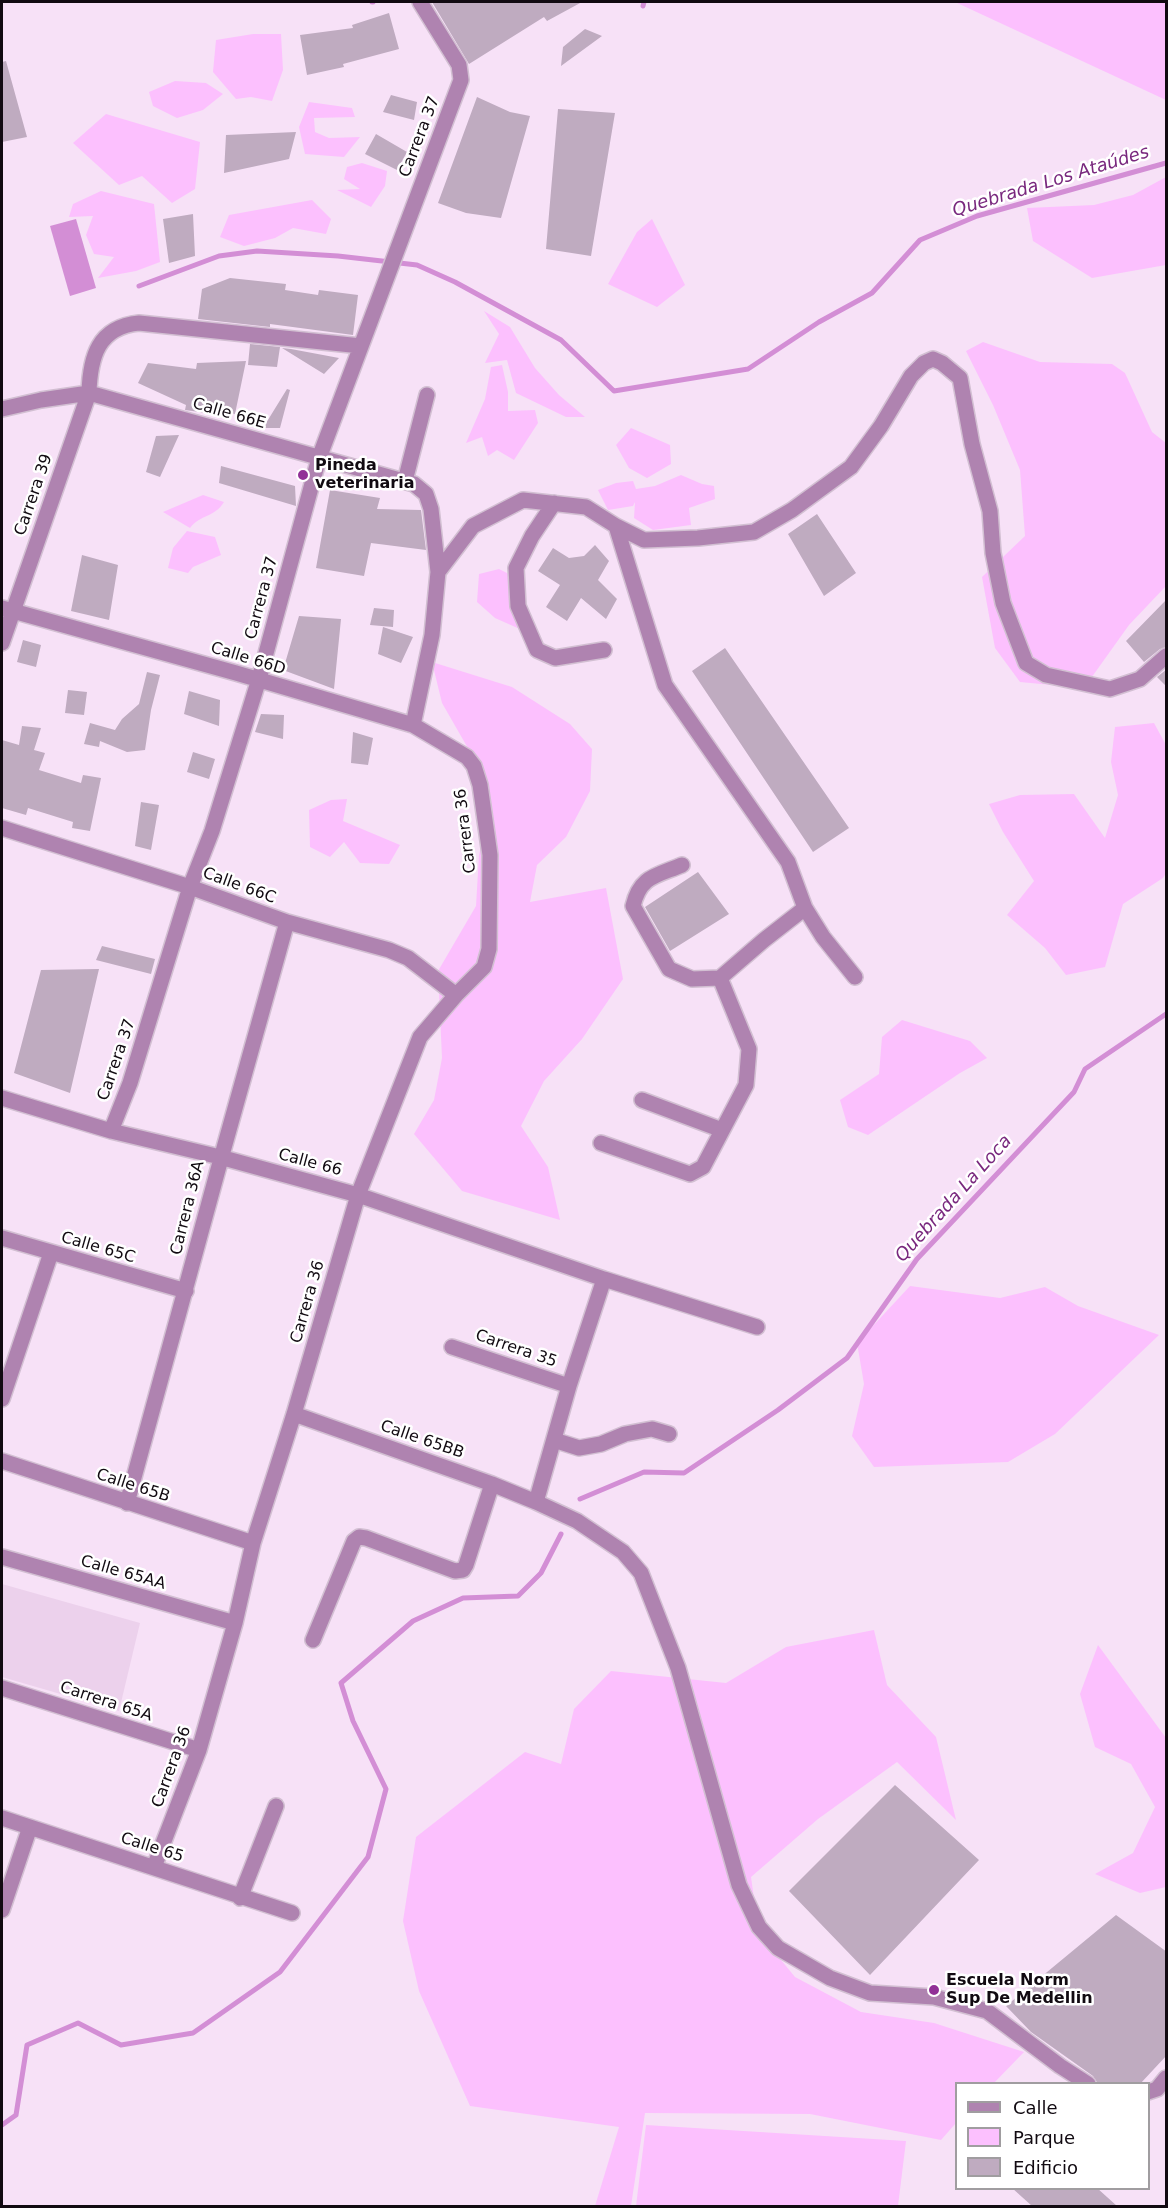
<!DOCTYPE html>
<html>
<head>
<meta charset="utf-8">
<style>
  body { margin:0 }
  #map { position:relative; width:1168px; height:2208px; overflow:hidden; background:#f7e1f7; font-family:"DejaVu Sans",sans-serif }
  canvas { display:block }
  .frame { position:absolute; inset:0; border:3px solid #110a11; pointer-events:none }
  .legend { position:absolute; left:955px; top:2082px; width:195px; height:108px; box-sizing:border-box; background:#fff; border:2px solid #a09da0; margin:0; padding:8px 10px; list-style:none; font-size:18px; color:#110a11 }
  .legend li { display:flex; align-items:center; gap:12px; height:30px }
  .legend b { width:30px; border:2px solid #a09da0 }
</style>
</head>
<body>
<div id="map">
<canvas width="1168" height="2208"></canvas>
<div class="frame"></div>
<ul class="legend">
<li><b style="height:8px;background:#af83b0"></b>Calle</li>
<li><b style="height:16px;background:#fcc0fe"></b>Parque</li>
<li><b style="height:16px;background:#bfabc0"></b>Edificio</li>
</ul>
</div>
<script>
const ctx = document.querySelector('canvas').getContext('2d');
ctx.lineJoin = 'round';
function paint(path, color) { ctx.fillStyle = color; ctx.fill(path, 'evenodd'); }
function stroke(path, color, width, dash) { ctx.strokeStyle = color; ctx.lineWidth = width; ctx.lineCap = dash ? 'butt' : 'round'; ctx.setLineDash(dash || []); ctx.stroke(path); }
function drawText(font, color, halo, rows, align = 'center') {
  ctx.font = font + ' "DejaVu Sans",sans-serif'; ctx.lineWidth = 5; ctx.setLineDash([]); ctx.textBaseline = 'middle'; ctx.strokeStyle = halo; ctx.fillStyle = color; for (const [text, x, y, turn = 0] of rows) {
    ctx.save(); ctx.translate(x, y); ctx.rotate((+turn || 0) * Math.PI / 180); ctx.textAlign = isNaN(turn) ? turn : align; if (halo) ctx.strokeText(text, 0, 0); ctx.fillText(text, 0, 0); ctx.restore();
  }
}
paint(new Path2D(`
  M2,1584L140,1623L119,1711L2,1677Z`), '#ecd1ec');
paint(new Path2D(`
  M955,2H1166V100Z
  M253,34H281L283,70L272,101L251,97L236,99L213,72L216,40Z
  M175,81L206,83L223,94L203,110L177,118L153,106L149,92Z
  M309,102L352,108L355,117L314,118L315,132L329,138L360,137L344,157L305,154L299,127Z
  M106,114L200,142L195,189L172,203L142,176L119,185L73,143Z
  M362,163L387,171L385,186L371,207L337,190L360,189L344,179L347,167Z
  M1166,177V265L1092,278L1033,241L1027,208L1094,205L1133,195Z
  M101,191L154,204L160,262L136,271L98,278L114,257L94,254L86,235L93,216L69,217L73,204Z
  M312,200L331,219L326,234L293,228L275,238L244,246L220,237L229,215Z
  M652,219L685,285L657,307L608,284L637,232Z
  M484,311L510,327L535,368L559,395L585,417H566L516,393L507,360L485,363L499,334Z
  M983,342L1040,362L1112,364L1125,373L1152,432L1166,443V586L1129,625L1084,688L1020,682L995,648L982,577L1025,536L1020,470L993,405L966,351Z
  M502,365L508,392V411L535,410L538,423L514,460L497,450L488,456L482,437L466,443L485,399L491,367Z
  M631,428L670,445L671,464L647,478L629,468L616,445Z
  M681,475L702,484L714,486L715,499L689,508L691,525L653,530L634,518L635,502L633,506L608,510L598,490L616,483L633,481L636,489L655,486Z
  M203,495L224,502C214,518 201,514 190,528L163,512Z
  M187,531L215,537L221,555L193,567L188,573L168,568L173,548Z
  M499,569L517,578L522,630L495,618L477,602L479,574Z
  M432,662L512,687L570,724L592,749L590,791L566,837L537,865L530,902L606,888L623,979L582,1039L544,1081L521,1126L548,1167L560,1220L462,1191L414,1134L434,1100L442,1058L438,971L476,906L479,855L491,802L469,750L442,703Z
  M1154,723L1166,745V873L1163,878L1123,904L1105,967L1066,975L1045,948L1007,915L1034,881L1003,832L989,804L1020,795L1074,794L1105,838L1118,795L1111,762L1115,727Z
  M347,799L343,821L400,845L389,864L360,863L344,842L330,857L310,847L309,810L331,800Z
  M902,1020L970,1041L987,1058L960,1073L868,1135L848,1127L840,1100L879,1074L882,1037Z
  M910,1286L1000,1298L1045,1287L1078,1306L1159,1335L1055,1434L1008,1462L874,1467L852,1436L864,1384L857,1343Z
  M874,1630L887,1685L936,1737L956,1820L897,1762L818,1819L751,1877L759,1933L795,1977L861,2012L934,2023L1024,2052L994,2083L956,2084V2123L941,2140L810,2114L645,2113L631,2206H595L619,2127L470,2106L419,1991L403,1921L416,1837L525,1752L561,1764L574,1709L611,1671L726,1683L786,1647Z
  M1098,1645L1166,1738V1887L1140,1893L1095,1874L1133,1853L1155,1807L1131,1764L1095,1747L1080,1694Z
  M646,2125L906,2141L898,2206H636Z`), '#fcc0fe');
paint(new Path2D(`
  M76,219L96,288L70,296L50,226Z`), '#d38ed5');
stroke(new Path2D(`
  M372,2H373
  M643,6L644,2
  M139,286L219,256L257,251L338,256L417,265L455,282L561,340L614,391L748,369L819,322L872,293L920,240L977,216L1166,163
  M580,1499L644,1472L684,1473L778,1410L847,1358L917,1259L1074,1092L1085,1069L1166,1014
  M2,2125L16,2115L27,2045L78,2023L121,2045L193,2033L280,1972L368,1857L386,1789L353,1721L341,1683L413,1621L463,1598L518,1596L541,1573L561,1534`), '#d38ed5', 5);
paint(new Path2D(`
  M432,2H582L547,21L544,17L469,64Z
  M389,13L399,49L343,64L344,67L307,75L300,35L353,28L352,25Z
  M585,29L602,36L561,66L563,47Z
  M6,61L27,137L2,142V62Z
  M391,95L417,102L414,120L383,112Z
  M477,97L510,112L530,116L501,218L466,213L438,203Z
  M558,109L615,113L591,256L546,249Z
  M296,132L289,159L224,173L226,135Z
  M376,134L407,152L397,170L365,154Z
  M193,214L195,256L169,263L163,219Z
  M230,278L286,284L285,290L318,295L319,290L358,295L353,335L270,324V327L198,319L202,289Z
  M250,344L280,347L277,367L248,365Z
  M282,348L291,349L339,358L324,374Z
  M246,361L235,414L209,407L207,413L185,410L186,405L138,383L148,363L196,369L197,363Z
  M287,389L290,390L280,428H263Z
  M179,435L160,477L146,472L156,436Z
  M221,466L295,486L296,506L219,483Z
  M330,490L380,498L377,509L421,510L426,550L371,543L364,576L316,568Z
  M817,514L856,573L824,596L788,534Z
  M595,545L609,561L598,580L617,599L606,619L581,598L567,621L546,607L560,585L538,571L553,548L569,558L584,556Z
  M82,555L118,565L109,620L71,611Z
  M1167,599V647L1160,649L1144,662L1126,641Z
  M374,608L394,610L393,627L370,625Z
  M299,616L341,619L334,689L283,670Z
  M383,627L413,637L401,663L378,654Z
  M23,640L41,645L36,667L17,662Z
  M725,648L849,828L813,852L692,671Z
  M1167,669V687L1157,677Z
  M147,672L160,675L151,710L145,750L127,752L100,741L99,747L84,744L90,723L115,730L122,719L139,704Z
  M68,690L87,692L84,715L65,713Z
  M189,691L220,700L219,726L184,714Z
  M261,714L284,715L283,739L255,732Z
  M22,726L41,728L34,750L45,753L39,770L81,783L83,775L101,778L90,831L72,828L73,822L28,808L26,815L2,808V740L19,745Z
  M353,732L373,738L368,765L351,763Z
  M193,752L215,759L209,779L187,772Z
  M141,802L159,805L151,850L135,846Z
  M698,872L729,914L670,951L645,907Z
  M102,946L155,959L151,974L96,960Z
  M99,969L70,1093L14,1073L41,970Z
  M895,1785L979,1860L870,1975L789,1891Z
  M1116,1915L1167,1952V2055L1140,2084H1098L1093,2076L1031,2032L1006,2006Z
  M1012,2188H1097L1117,2206H1032Z`), '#bfabc0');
const minor = new Path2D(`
  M2,409L41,400L89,393L414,484L426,494L431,509L438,572L432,635L413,725
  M405,481L427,395
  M554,503L532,536L516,568L518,606L537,650L555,658L604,650
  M616,526L644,540L698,538L754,532L792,510L851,467L881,426L911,376L924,363L933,359L942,363L960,378L972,444L990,511L993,553L1003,603L1026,663L1046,675L1110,689L1140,679L1166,656
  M438,572L473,526L523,500L586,507L616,526L665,685L788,862L805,908L823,937L855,977
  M2,608L236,673L413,725L467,757L474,766L480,785L490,855L489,949L484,967L456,995L420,1037L358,1195L294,1414L253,1543L235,1623L199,1750L154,1867
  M2,643L89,393C90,357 98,327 139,323L361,346
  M2,828L190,887L287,922L389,950L408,958L456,995
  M682,865C656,876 640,876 633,906L669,969L692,979L720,978
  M2,1098L111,1131L220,1157L358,1195L604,1279L757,1327
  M642,1100L722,1130
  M111,1131L130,1083L190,887L212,831L259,679L319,458L461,80L459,65L420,2
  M601,1143L690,1174L703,1167L746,1085L749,1049L720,978L764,940L805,908
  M2,1238L186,1291
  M452,1347L569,1386
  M2,1399L51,1253
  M294,1414L492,1484L536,1502L577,1521L623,1552L641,1573L678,1668L739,1885L759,1927L778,1948L830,1978L870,1993L934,1997L987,2011L1060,2066L1088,2084
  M554,1440L579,1448L601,1444L625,1434L652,1429L669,1434
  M2,1461L253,1543
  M536,1502L569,1386L604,1279
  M127,1503C180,1310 232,1115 287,922
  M2,1557L235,1623
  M313,1640L354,1541L359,1537L366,1538L455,1571L463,1570L466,1565L492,1484
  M2,1688L199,1750
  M2,1818L292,1913
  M240,1898L276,1806
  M2,1910L30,1827
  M1148,2092L1157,2089L1166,2078`);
stroke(minor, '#d2bfd2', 18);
stroke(minor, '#af83b0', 15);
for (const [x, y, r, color] of [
  [303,475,6,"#913097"],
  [934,1990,6,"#913097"]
]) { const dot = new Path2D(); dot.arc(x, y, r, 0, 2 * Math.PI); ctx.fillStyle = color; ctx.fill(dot); stroke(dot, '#fff', 2); }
drawText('16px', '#110a11', '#fff', [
  ["Carrera 37",420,137,-69],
  ["Calle 66E",229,414,16],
  ["Carrera 39",34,495,-71],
  ["Carrera 37",262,598,-75],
  ["Calle 66D",248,659,17],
  ["Carrera 36",466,831,-97],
  ["Calle 66C",239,886,20],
  ["Carrera 37",117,1060,-71],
  ["Calle 66",310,1163,15],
  ["Carrera 36A",188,1208,-76],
  ["Calle 65C",98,1248,16],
  ["Carrera 36",308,1302,-74],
  ["Carrera 35",516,1349,19],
  ["Calle 65BB",422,1440,19],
  ["Calle 65B",133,1486,18],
  ["Calle 65AA",123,1573,16],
  ["Carrera 65A",106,1702,18],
  ["Carrera 36",172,1767,-70],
  ["Calle 65",152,1848,18]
]);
drawText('bold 16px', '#110a11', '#fff', [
  ["Pineda",315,466],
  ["veterinaria",315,484],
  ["Escuela Norm",946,1981],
  ["Sup De Medellin",946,1999]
], 'left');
drawText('italic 18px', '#79287e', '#fff', [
  ["Quebrada Los Ataúdes",1051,182,-17],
  ["Quebrada La Loca",954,1199,-48]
]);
</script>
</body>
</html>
